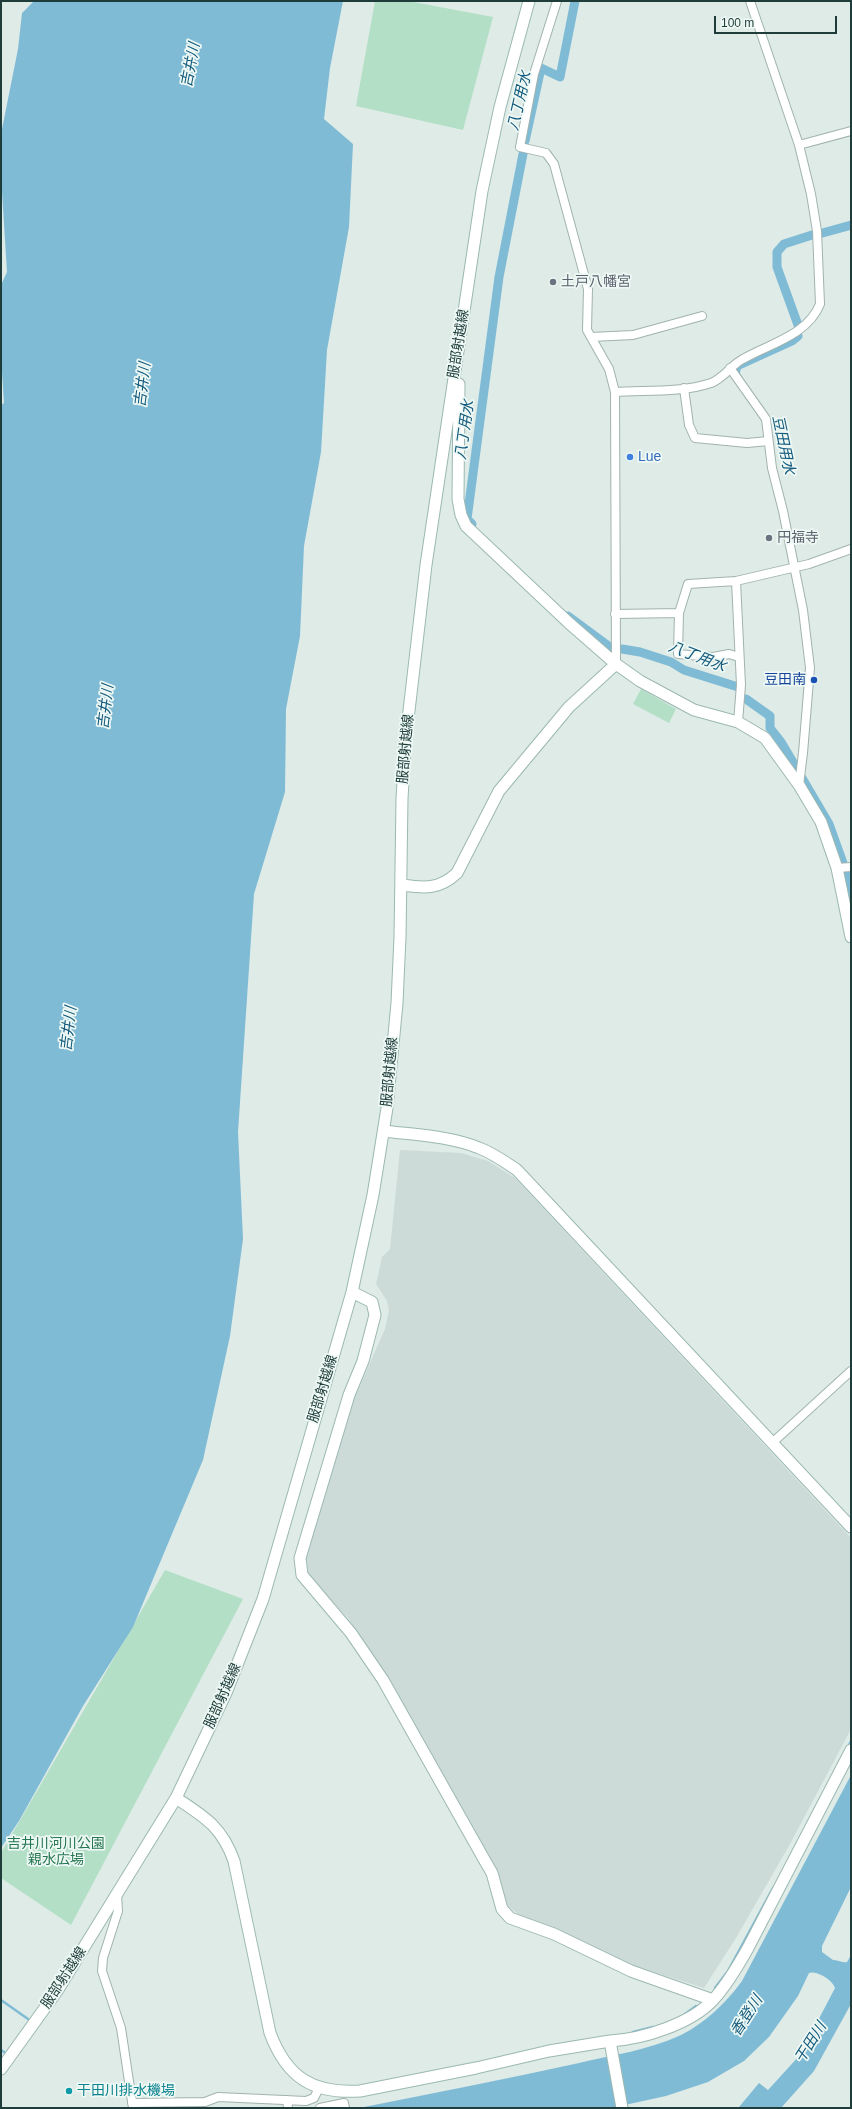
<!DOCTYPE html>
<html>
<head>
<meta charset="utf-8">
<style>
  body { margin:0 }
  #map { position:relative; width:852px; height:2109px; overflow:hidden; background:#deebe7; font-family:Helvetica,sans-serif }
  canvas { display:block }
  .frame { position:absolute; inset:0; border:2px solid #1e3c39; pointer-events:none }
  .scale { position:absolute; left:714px; top:16px; width:123px; height:18px; box-sizing:border-box; border:2px solid #1e3c39; border-top:0; padding-left:5px; font-size:12px; line-height:14px; white-space:nowrap; color:#1e3c39; -webkit-text-stroke:3px #eef8f4; paint-order:stroke }
</style>
</head>
<body>
<div id="map">
<canvas width="852" height="2109"></canvas>
<div class="frame"></div>
<div class="scale">100 m</div>
</div>
<script>
const ctx = document.querySelector('canvas').getContext('2d');
ctx.lineJoin = 'round';
function paint(path, color) { ctx.fillStyle = color; ctx.fill(path, 'evenodd'); }
function stroke(path, color, width, dash) { ctx.strokeStyle = color; ctx.lineWidth = width; ctx.lineCap = dash ? 'butt' : 'round'; ctx.setLineDash(dash || []); ctx.stroke(path); }
function drawText(font, color, halo, rows, align = 'center') {
  ctx.font = font + ' Helvetica,"Noto Sans JP",sans-serif'; ctx.lineWidth = 3.5; ctx.setLineDash([]); ctx.textBaseline = 'middle'; ctx.strokeStyle = halo; ctx.fillStyle = color; for (const [text, x, y, turn = 0] of rows) {
    ctx.save(); ctx.translate(x, y); ctx.rotate((+turn || 0) * Math.PI / 180); ctx.textAlign = isNaN(turn) ? turn : align; if (halo) ctx.strokeText(text, 0, 0); ctx.fillText(text, 0, 0); ctx.restore();
  }
}
paint(new Path2D(`
  M400,1150L461,1153L488,1161L515,1178L851,1538V1729L790,1844L736,1938L704,1988L620,1961L567,1934L519,1915L509,1907L504,1900L493,1863L394,1687L348,1618L312,1580L308,1572L306,1559L351,1406L385,1329L389,1310L387,1301L376,1284L382,1257L390,1249Z`), '#ccdbd7');
paint(new Path2D(`
  M375,1H408L493,17L463,130L356,106Z
  M641,689L676,709L669,723L633,704Z
  M165,1570L243,1599L71,1925L1,1878V1853Z`), '#b4dfc7');
paint(new Path2D(`
  M34,1H343L330,68L324,119L353,144L349,227L327,350L321,452L304,546L300,636L286,709L285,792L254,894L238,1132L243,1239L230,1336L203,1460L133,1627L83,1706L19,1821L1,1848V405L4,403L1,357V285L7,272L1,176V134L18,49L22,13Z
  M851,1775V1887L822,1946V1952L833,1960C838,1960 841,1963 847,1962L851,1955V2004L814,2071L781,2108H735L739,2107L759,2083L768,2090L800,2055L835,1988C833,1980 816,1970 809,1973L798,1996L769,2037L744,2061L708,2082L666,2096L611,2108H359C433,2093 506,2079 579,2063C613,2055 649,2050 681,2035C705,2023 726,2003 742,1981Z`), '#80bbd6');
stroke(new Path2D(`
  M848,1747L851,1741
  M715,1988L728,1971L773,1888
  M1,2000L28,2019
  M685,2014L696,2006
  M633,2032L653,2027
  M1,2050L4,2052`), '#80bbd6', 2.5);
stroke(new Path2D(`
  M525,141L541,68L560,77L575,1
  M819,234L851,225
  M798,325L777,267V252L784,244L812,235
  M739,380L735,374L737,366L792,341L798,336
  M472,524L467,519L499,277L523,154
  M568,616L610,647
  M622,649L640,652L671,662L684,670L738,687
  M746,699L770,716V728L781,742L797,769
  M802,778L829,824L843,863
  M846,873L851,898`), '#80bbd6', 9);
const street = new Path2D(`
  M557,1L534,74L520,147L546,153L554,164L588,289L587,330L609,369L615,392L616,664
  M799,145L851,131
  M591,337L633,335L702,316
  M730,368L766,419L772,468L783,511L803,610L810,668L803,753L799,785
  M684,388L689,425L695,438L747,443L768,441
  M615,392C646,390 681,393 711,383C724,378 731,365 743,359C769,344 808,335 820,304L817,231L811,194L799,145L750,1
  M736,581L688,584L679,613L678,654L713,657L729,654L739,657
  M615,614L679,613
  M738,722L741,685L736,581L809,564L851,549
  M837,868L851,867
  M772,1443L851,1371
  M117,1895L118,1911L103,1958L102,1971L121,2028L133,2108
  M287,2100L288,2108
  M132,2103L205,2102L218,2097L306,2101L314,2098L319,2088
  M320,2108L344,2103L345,2108`);
const secondary = new Path2D(`
  M459,384L458,499L461,515L466,526L569,623L616,664L640,681L694,710L738,722L765,738L799,785L821,822L837,868L851,937
  M402,885C424,888 439,890 457,873L499,791L569,707L616,664
  M384,1131C416,1135 450,1136 479,1148C493,1153 505,1162 517,1170L851,1527
  M352,1292L372,1302L375,1315L363,1361L349,1395L300,1558L302,1575L351,1633L383,1680L485,1861L492,1873L502,1909L510,1918L554,1934L631,1971L713,2000
  M176,1798C205,1817 222,1827 234,1861L270,2033C287,2078 313,2094 360,2091L476,2068L549,2051L610,2041
  M1,2069L57,1991L176,1798L226,1693L263,1599L352,1292L373,1195L387,1108L397,1003L400,937L402,799L405,745L426,565L482,191L500,107L529,1
  M622,2108L610,2041C643,2039 691,2024 714,1999C728,1983 738,1966 748,1948L851,1750`);
stroke(street, '#a1b3af', 10);
stroke(secondary, '#9cb8b2', 13);
stroke(street, '#fff', 8);
stroke(secondary, '#fff', 11);
for (const [x, y, r, color] of [
  [553,282,4,"#6b7280"],
  [630,457,4,"#3f7fe0"],
  [769,538,4,"#6b7280"],
  [814,680,4,"#1a4fb4"],
  [69,2091,4,"#0f9aa8"]
]) { const dot = new Path2D(); dot.arc(x, y, r, 0, 2 * Math.PI); ctx.fillStyle = color; ctx.fill(dot); stroke(dot, '#eef8f4', 1.5); }
drawText('14px', '#5b616d', '#eef8f4', [
  ["土戸八幡宮",561,282],
  ["円福寺",777,538]
], 'left');
drawText('14px', '#1e3c39', '#eef8f4', [
  ["服部射越線",459,344,-81],
  ["服部射越線",406,749,-85],
  ["服部射越線",390,1072,-85],
  ["服部射越線",323,1389,-73],
  ["服部射越線",223,1696,-66],
  ["服部射越線",64,1978,-57]
]);
drawText('14px', '#366cbe', '#eef8f4', [
  ["Lue",638,457]
], 'left');
drawText('14px', '#164399', '#eef8f4', [
  ["豆田南",806,680]
], 'right');
drawText('14px', '#257651', '#eef8f4', [
  ["吉井川河川公園",56,1844],
  ["親水広場",56,1860]
]);
drawText('14px', '#0d838f', '#eef8f4', [
  ["干田川排水機場",77,2091]
], 'left');
drawText('italic 15px', '#135a7d', '#eef8f4', [
  ["吉井川",191,65,-79],
  ["八丁用水",520,101,-77],
  ["吉井川",143,385,-83],
  ["八丁用水",465,430,-82],
  ["豆田用水",783,445,78],
  ["八丁用水",697,657,21],
  ["吉井川",106,707,-83],
  ["吉井川",69,1029,-83],
  ["香登川",747,2016,-57],
  ["干田川",811,2043,-58]
]);
</script>
</body>
</html>
